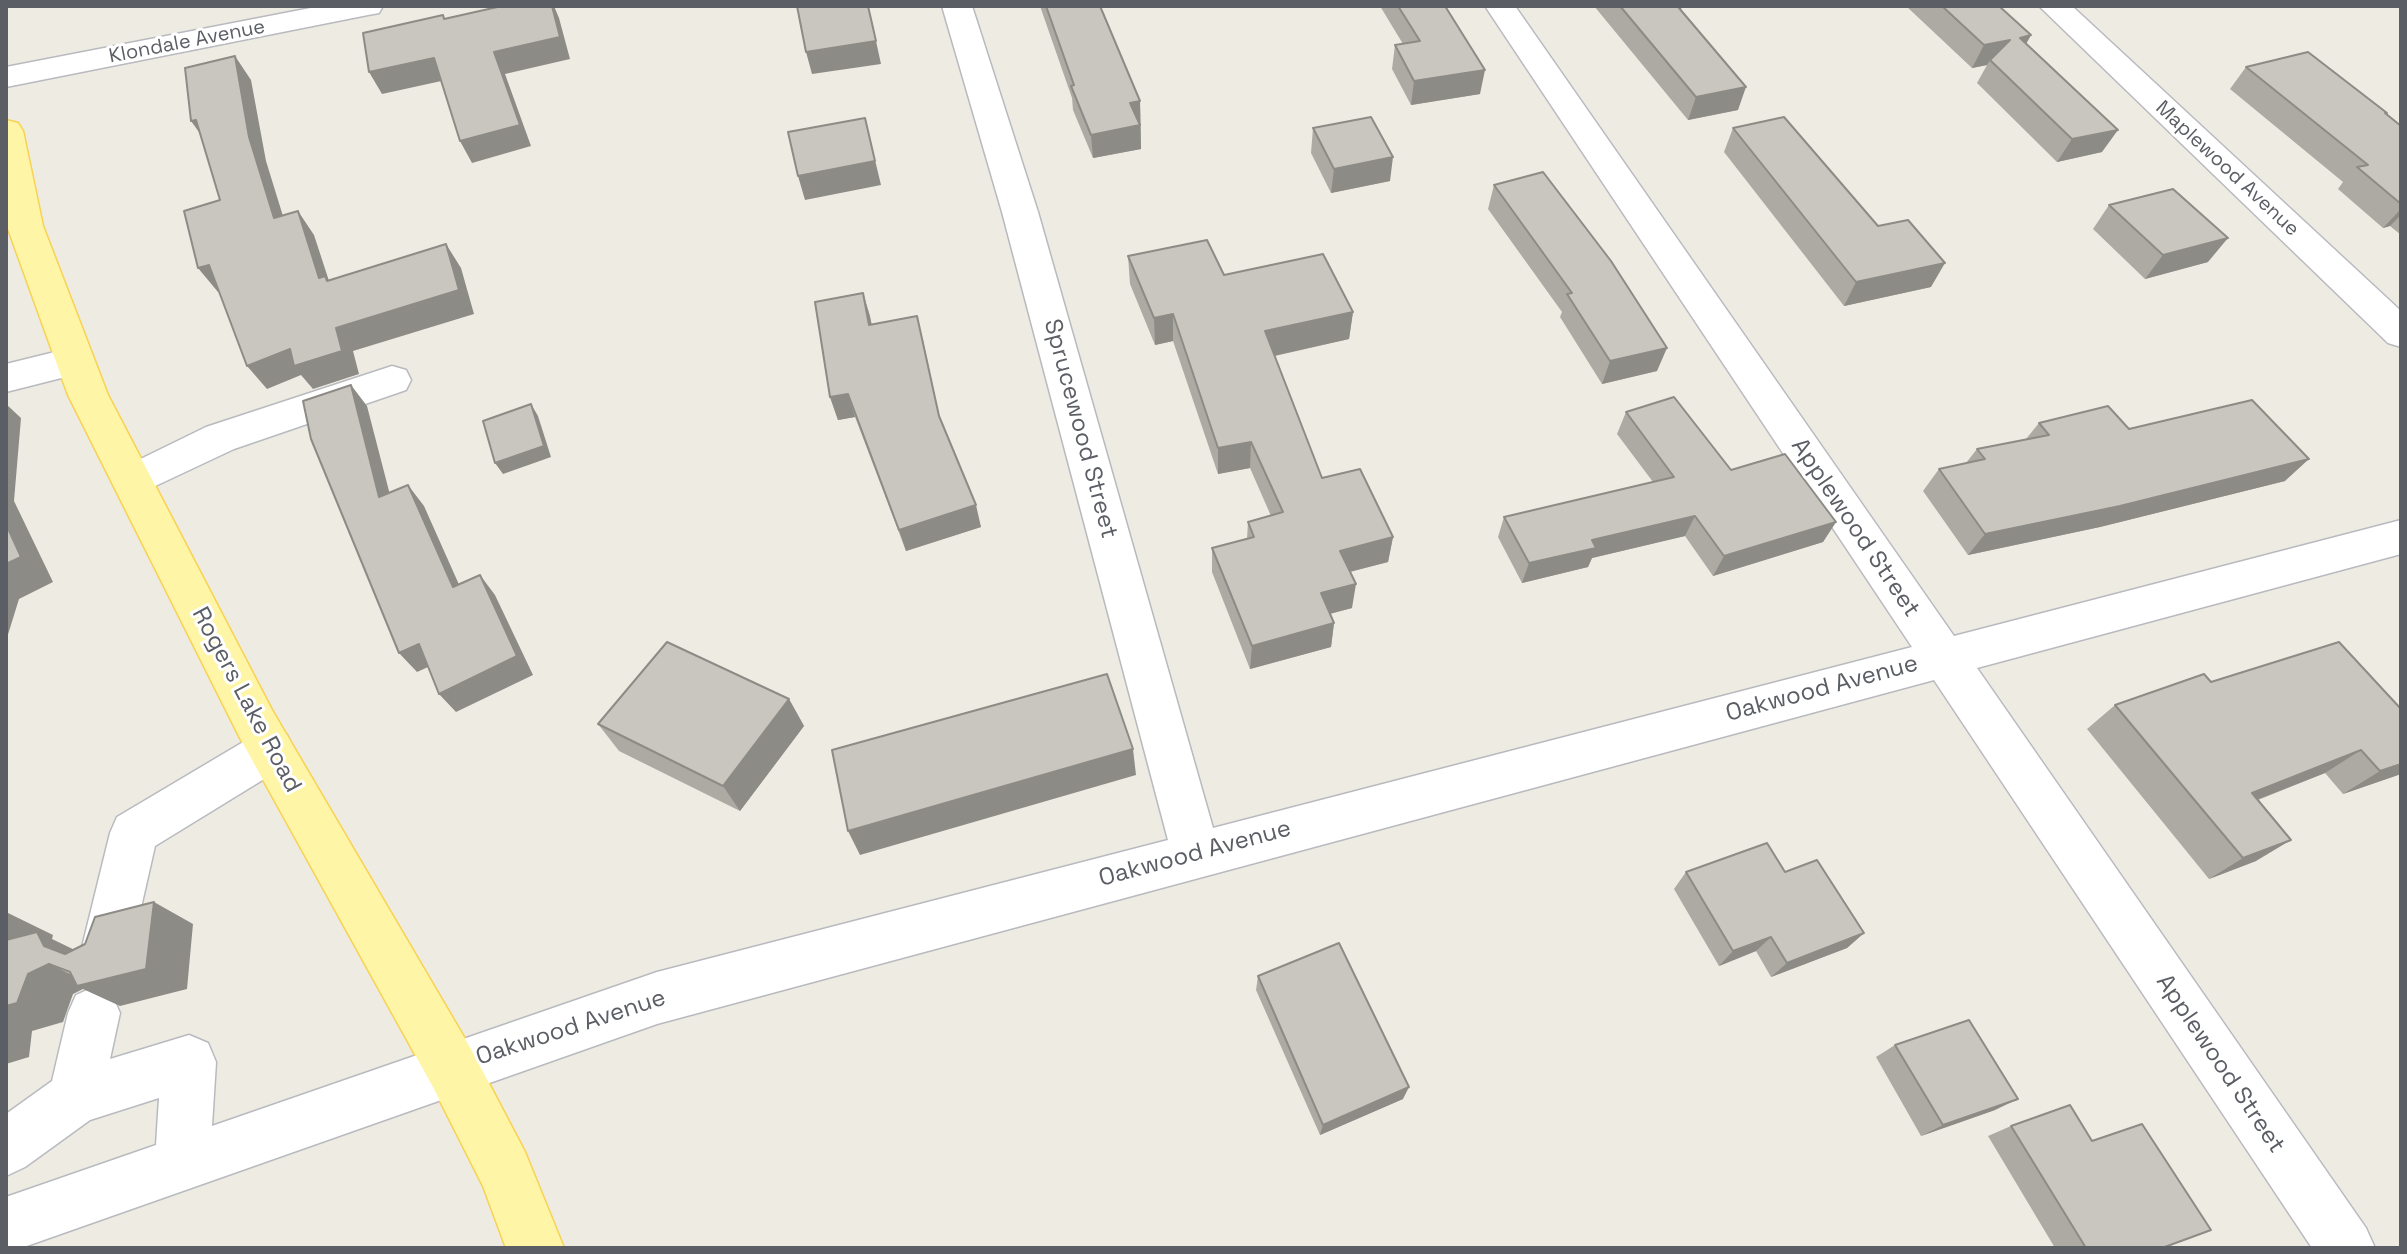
<!DOCTYPE html>
<html>
<head>
<meta charset="utf-8">
<style>
  body { margin:0 }
  #map { position:relative; width:2407px; height:1254px; overflow:hidden; background:#eeece2; font-family:"Space Grotesk",sans-serif }
  canvas { display:block }
  .frame { position:absolute; inset:0; border:8px solid #5b5e64; pointer-events:none }
</style>
</head>
<body>
<div id="map">
<canvas width="2407" height="1254"></canvas>
<div class="frame"></div>
</div>
<script>
const ctx = document.querySelector('canvas').getContext('2d');
ctx.lineJoin = 'round';
function stroke(path, color, width, dash) { ctx.strokeStyle = color; ctx.lineWidth = width; ctx.lineCap = dash ? 'butt' : 'round'; ctx.setLineDash(dash || []); ctx.stroke(path); }
function paint(path, color) { ctx.fillStyle = color; ctx.fill(path, 'evenodd'); }
function drawText(font, color, halo, rows, align = 'center') {
  ctx.font = font + ' "Space Grotesk",sans-serif'; ctx.lineWidth = 6; ctx.setLineDash([]); ctx.textBaseline = 'middle'; ctx.strokeStyle = halo; ctx.fillStyle = color; for (const [text, x, y, turn = 0] of rows) {
    ctx.save(); ctx.translate(x, y); ctx.rotate((+turn || 0) * Math.PI / 180); ctx.textAlign = isNaN(turn) ? turn : align; if (halo) ctx.strokeText(text, 0, 0); ctx.fillText(text, 0, 0); ctx.restore();
  }
}
const minor = new Path2D(`
  M321,6H383L379,13L368,15L6,87V67Z
  M942,6H972L1038,212L1213,828L1912,647L1485,6H1515L1954,636L2401,520V554L1977,668L2366,1228L2375,1248H2312L1934,680L657,1024L21,1248H6V1197L156,1145L159,1098L90,1120L25,1167L6,1176V1114L52,1081L68,1013L76,995L94,987L112,995L120,1013L110,1059L189,1035L208,1043L216,1062L212,1126L657,972L1168,840L1002,212Z
  M2039,6H2072L2401,311V347L2388,343Z
  M75,347L89,351L94,361L89,371L6,392V364Z
  M392,366L406,370L411,380L406,390L234,449L132,497L118,492L112,481L118,470L206,427Z
  M271,729L287,735L294,750L287,765L155,846L132,947L125,964L107,972L89,964L82,947L110,833L117,817L255,735Z`);
const major = new Path2D(`
  M6,120L18,123L23,131L43,226L108,395L272,710L471,1049L525,1152L564,1248H506L483,1186L433,1087L240,738L68,395L7,226Z`);
stroke(minor, '#b8babf', 3);
stroke(major, '#f8d252', 3);
paint(minor, '#fff');
paint(major, '#fff5a6');
paint(new Path2D(`
  M1040,6H1100L1140,101L1141,149L1093,158L1073,110L1072,98Z
  M1380,6H1445L1480,94L1411,105L1392,69L1395,45L1403,44Z
  M1594,6H1681V10L1738,110L1688,120Z
  M1906,6H1999L2031,35L2026,44L2102,152L2057,162L1977,83L1987,65L1972,68Z
  M2246,67L2386,114L2401,126V235L2390,226L2383,228L2338,189L2343,182L2230,89Z
  M1313,128L1390,181L1331,193L1311,153Z
  M1733,128L1931,287L1844,306L1724,152Z
  M1494,185L1657,371L1602,384L1560,317L1562,312L1488,209Z
  M2109,205L2208,262L2145,279L2093,229Z
  M1128,256L1224,275L1353,312L1349,339L1275,356L1322,478L1393,537L1388,562L1350,572L1352,608L1330,614L1334,623L1331,647L1250,669L1212,572V548L1247,539L1248,522L1271,516L1250,468L1218,474L1173,341L1155,345L1130,284Z
  M863,293L872,325L923,340L940,420L981,527L906,551L855,417L838,420L830,397Z
  M1626,412L1731,470L1836,522L1823,542L1713,576L1685,536L1592,558L1588,567L1522,583L1498,537L1504,517L1653,482L1617,434Z
  M2039,423L2129,429L2285,481L2100,527L1968,555L1923,491L1939,469L1966,463L1977,449L2026,439Z
  M2211,682L2401,709V774L2343,794L2325,773L2258,800L2256,861L2209,879L2087,729L2115,705Z
  M789,699L804,726L740,811L619,751L598,724Z
  M1686,872H1785L1864,933L1847,948L1771,977L1756,951L1719,966L1674,889Z
  M1258,976L1403,1099L1320,1135L1256,990Z
  M1895,1045L1995,1110L1921,1136L1876,1057Z
  M2011,1126L2162,1248H2055L1988,1136Z`), '#adaaa4');
paint(new Path2D(`
  M552,6H554L559,18L570,59L505,74L531,146L472,163L460,141L494,52Z
  M2031,35L2018,58L2020,38Z
  M2010,40L1990,60L1987,65L1972,68L1984,45Z
  M876,41L881,64L812,74L806,52Z
  M235,56L251,80L266,161L291,242L274,218L249,137Z
  M434,58L446,80L382,94L369,72Z
  M1485,70L1480,94L1411,105L1414,81Z
  M1746,87L1738,110L1688,120L1696,97Z
  M1140,101L1141,149L1093,158L1091,135L1130,103Z
  M865,118L881,185L805,200L798,176Z
  M196,120L209,146L191,121Z
  M2118,130L2102,152L2057,162L2072,139Z
  M1393,157L1390,181L1331,193L1334,169Z
  M2401,209V215L2390,226L2383,228Z
  M298,211L314,235L330,284L319,278Z
  M2228,238L2208,262L2145,279L2163,255Z
  M446,244L461,268L474,314L353,351L359,374L313,389L301,375L267,389L247,366L336,328Z
  M1945,263L1931,287L1844,306L1856,282Z
  M209,265L228,288L218,292L198,268Z
  M863,293L870,316L876,348L869,325Z
  M1353,312L1349,339L1264,358L1265,331Z
  M1173,314V341L1155,345L1154,318Z
  M1667,348L1657,371L1602,384L1610,361Z
  M351,385L367,406L396,518L379,497Z
  M848,394L855,417L838,420L830,397Z
  M6,404L21,418L14,501L53,582L19,599L6,641Z
  M531,404L538,416L551,457L503,474L495,463Z
  M1251,442L1250,468L1218,474V448Z
  M2309,459L2285,481L2100,527L1968,555L1985,534Z
  M408,485L424,506L469,607L453,587Z
  M976,505L981,527L906,551L899,530Z
  M1695,516L1685,536L1592,558L1588,567L1522,583L1529,563L1592,540Z
  M1836,522L1823,542L1713,576L1724,556Z
  M1393,537L1388,562L1337,575L1340,551Z
  M480,575L495,595L533,675L456,712L439,694Z
  M1356,584L1352,608L1317,617L1321,593Z
  M1334,623L1331,647L1250,669L1252,646Z
  M419,644L437,663L417,672L399,653Z
  M789,699L804,726L740,811L723,786Z
  M1133,749L1136,775L860,855L848,831Z
  M2361,750L2325,773L2218,815L2252,793Z
  M2401,764V774L2343,794L2380,771Z
  M2291,840L2256,861L2209,879L2243,858Z
  M154,902L193,924L187,989L120,1006L83,989L73,994L63,1022L32,1031L29,1057L6,1064V1006L28,974L49,964L90,983Z
  M8,913L53,935L52,939L81,953L88,967L6,943V924Z
  M1864,933L1847,948L1771,977L1787,963Z
  M1771,937L1756,951L1719,966L1733,951Z
  M1409,1087L1403,1099L1320,1135L1323,1125Z
  M2018,1099L1995,1110L1921,1136L1943,1125Z`), '#8d8b86');
const building = new Path2D(`
  M502,6H552L560,37L494,52L520,125L460,141L434,58L369,72L363,33L443,15L444,19Z
  M797,6H868L876,41L806,52Z
  M1046,6H1100L1140,101L1130,103L1140,125L1091,135L1071,86L1074,85Z
  M1398,6H1445L1485,70L1414,81L1395,45L1420,41Z
  M1620,6H1681L1682,7L1679,8L1746,87L1696,97Z
  M1942,6H1999L2031,35L2020,38L2118,130L2072,139L1990,60L2010,40L1984,45Z
  M2308,52L2387,113H2385L2401,126V204L2357,167L2368,165L2246,67Z
  M235,56L249,137L274,218L298,211L319,278L325,276L327,281L446,244L459,290L336,328L342,351L294,366L290,349L247,366L209,265L198,268L184,211L220,200L196,120L191,121L185,68Z
  M1371,117L1393,157L1334,169L1313,128Z
  M1784,117L1878,226L1908,220L1945,263L1856,282L1733,128Z
  M865,118L875,161L798,176L788,132Z
  M1543,172L1611,261L1667,348L1610,361L1567,294L1572,293L1494,185Z
  M2173,189L2228,238L2163,255L2109,205Z
  M1207,240L1224,275L1323,254L1353,312L1265,331L1322,478L1360,469L1393,537L1340,551L1356,584L1321,593L1334,623L1252,646L1212,548L1254,537L1248,522L1283,512L1251,442L1218,448L1173,314L1154,318L1128,256Z
  M863,293L869,325L917,316L939,416L976,505L899,530L848,394L830,397L815,302Z
  M351,385L379,497L408,485L453,587L480,575L517,656L439,694L419,644L399,653L311,439L303,401Z
  M1674,397L1731,470L1785,454L1836,522L1724,556L1695,516L1592,540L1596,548L1529,563L1504,517L1674,477L1626,412Z
  M2252,400L2309,459L2120,506L1985,534L1939,469L1985,459L1977,449L2049,435L2039,423L2108,406L2129,429Z
  M531,404L544,446L495,463L483,421Z
  M6,524L21,557L6,564Z
  M667,642L789,699L723,786L598,724Z
  M2339,642L2401,709V764L2380,771L2361,750L2252,793L2291,840L2243,858L2115,705L2204,674L2211,682Z
  M1107,674L1133,749L848,831L832,750Z
  M1767,843L1785,872L1817,860L1864,933L1787,963L1771,937L1733,951L1686,872Z
  M154,902L146,969L77,986L70,972L49,964L28,974L17,1003L6,1006V940L37,932L44,946L65,954L85,944L95,917Z
  M1339,943L1409,1087L1323,1125L1258,976Z
  M1969,1020L2018,1099L1943,1125L1895,1045Z
  M2070,1105L2092,1141L2142,1124L2211,1230L2162,1248H2086L2011,1126Z`);
paint(building, '#c9c6bf');
stroke(building, '#8d8b86', 2);
drawText('20px', '#5b5e64', '#fff', [
  ["Klondale Avenue",187,42,-11],
  ["Maplewood Avenue",2227,169,43]
]);
drawText('24px', '#5b5e64', '#fff', [
  ["Sprucewood Street",1080,429,75],
  ["Applewood Street",1855,528,56],
  ["Oakwood Avenue",1822,689,-15],
  ["Rogers Lake Road",246,700,62],
  ["Oakwood Avenue",1195,854,-15],
  ["Oakwood Avenue",571,1028,-18],
  ["Applewood Street",2220,1064,56]
]);
</script>
</body>
</html>
